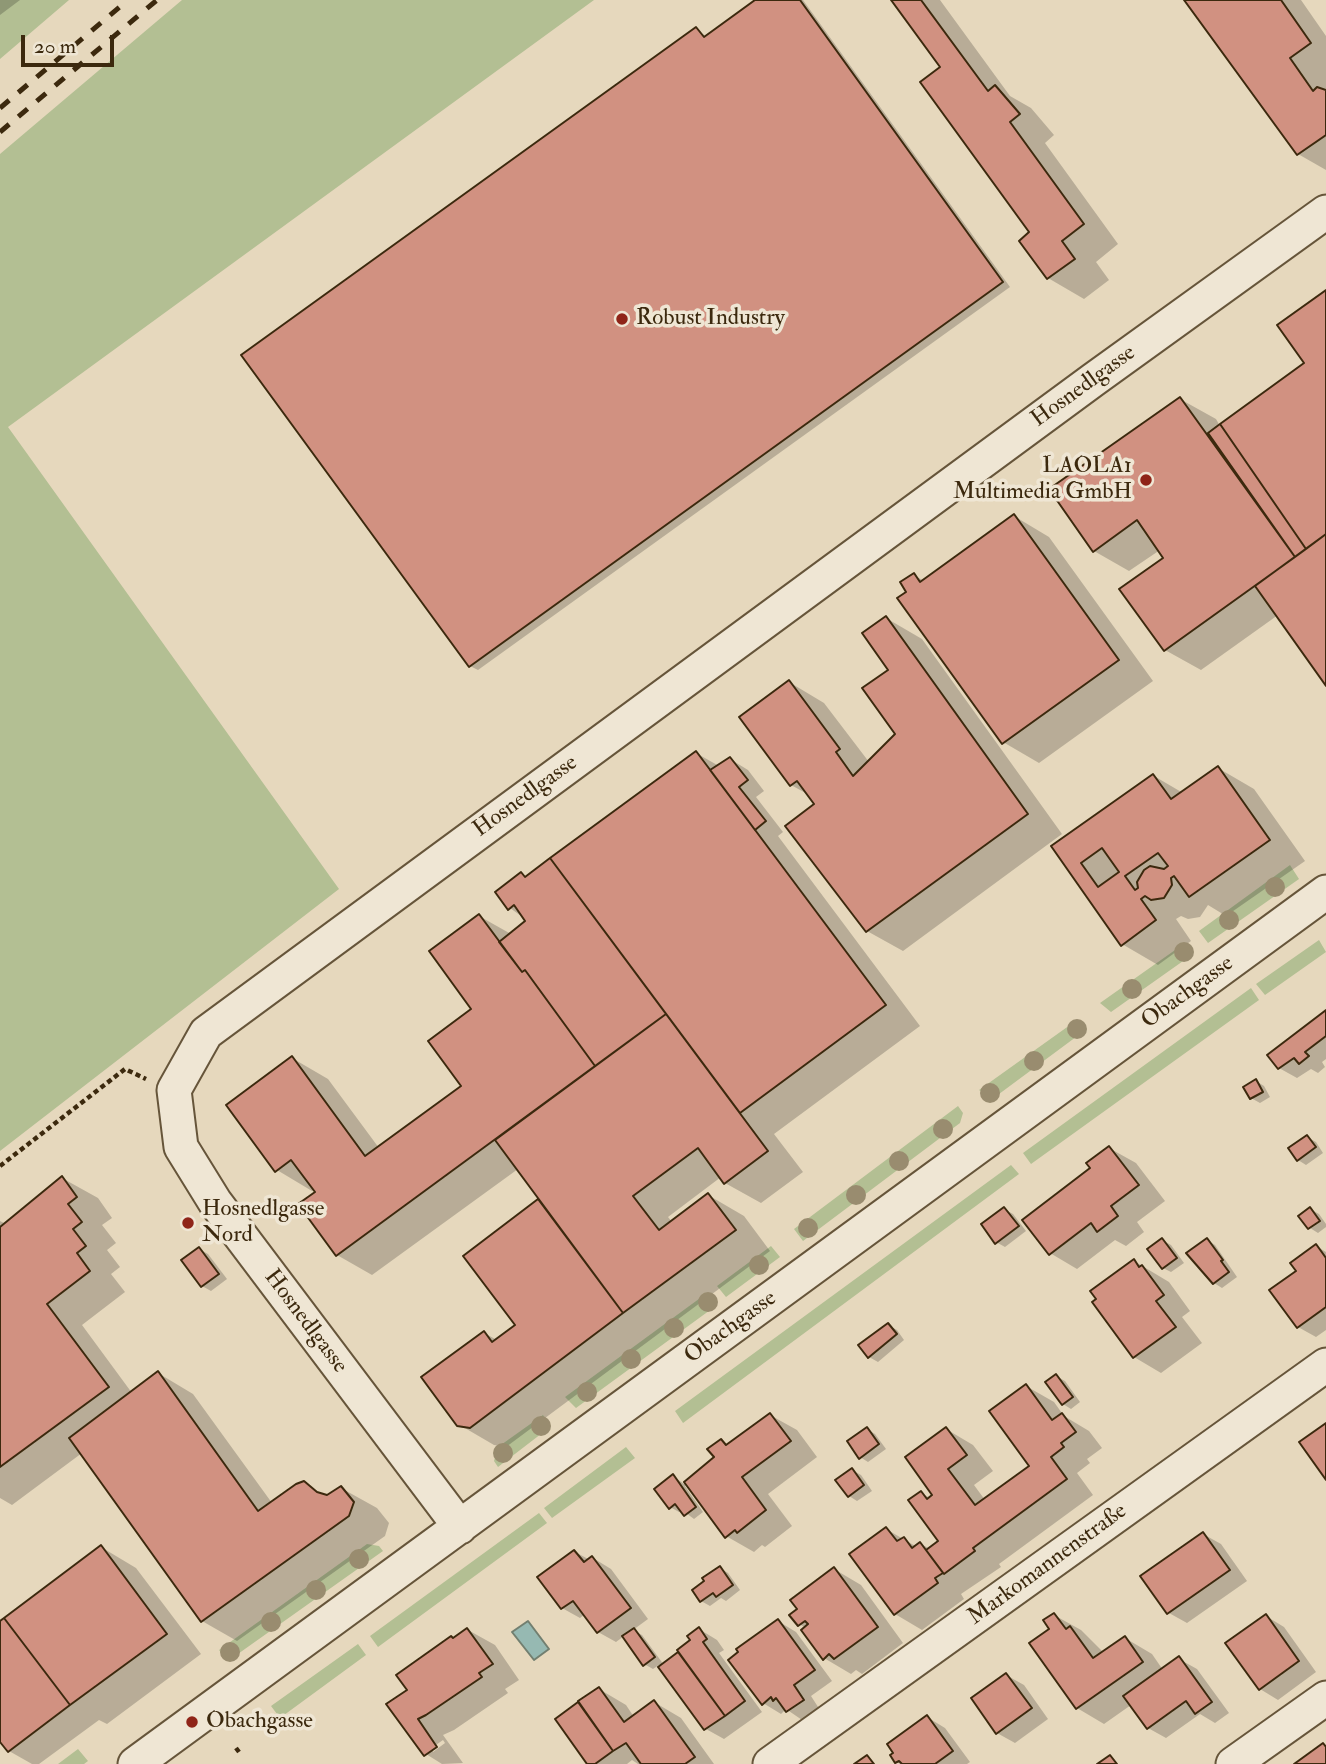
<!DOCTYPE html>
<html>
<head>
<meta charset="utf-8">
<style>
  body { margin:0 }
  #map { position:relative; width:1326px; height:1764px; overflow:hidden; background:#e6d8bd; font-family:"IM FELL Double Pica",serif }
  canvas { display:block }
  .scale { position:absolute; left:21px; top:35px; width:93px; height:32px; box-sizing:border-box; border:4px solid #3c290e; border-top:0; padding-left:9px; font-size:21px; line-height:24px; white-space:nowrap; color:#3c290e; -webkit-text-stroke:5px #efe6d4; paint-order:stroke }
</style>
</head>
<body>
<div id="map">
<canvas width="1326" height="1764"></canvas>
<div class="scale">20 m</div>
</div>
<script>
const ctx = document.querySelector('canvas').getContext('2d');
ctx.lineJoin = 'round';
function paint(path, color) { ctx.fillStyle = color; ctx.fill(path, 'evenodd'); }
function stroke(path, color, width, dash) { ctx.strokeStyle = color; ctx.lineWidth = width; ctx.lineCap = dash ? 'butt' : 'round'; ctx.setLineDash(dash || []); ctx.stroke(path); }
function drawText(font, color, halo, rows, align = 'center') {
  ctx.font = font + ' "IM FELL Double Pica",serif'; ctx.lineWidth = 7; ctx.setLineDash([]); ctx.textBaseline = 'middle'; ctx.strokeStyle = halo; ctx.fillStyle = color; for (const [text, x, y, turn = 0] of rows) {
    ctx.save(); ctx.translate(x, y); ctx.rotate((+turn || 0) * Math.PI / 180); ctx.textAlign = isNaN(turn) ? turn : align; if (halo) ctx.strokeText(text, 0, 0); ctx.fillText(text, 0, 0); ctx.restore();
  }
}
paint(new Path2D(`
  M0,0H69L0,59Z
  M182,0H594L8,427L339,889L0,1151V154Z
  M1290,865L1299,879L1208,943L1199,931Z
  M1319,940L1326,952L1265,995L1256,984Z
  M1185,943L1193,954L1111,1012L1100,1003Z
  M1251,988L1259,1000L1031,1164L1023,1153Z
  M1077,1020L1082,1025L1080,1034L995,1097L990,1098L979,1090Z
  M958,1106L963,1113L960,1123L803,1241L794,1229Z
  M1011,1165L1019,1174L683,1423L675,1411Z
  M771,1246L780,1257L726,1297L717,1286Z
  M707,1293L717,1305L576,1408L565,1397Z
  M543,1415L550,1427L498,1467L494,1461L498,1447Z
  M626,1447L635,1458L552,1518L544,1508Z
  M539,1513L547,1523L378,1647L370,1636Z
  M367,1544L379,1546L383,1551L228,1661L219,1650Z
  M358,1644L366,1655L280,1718L271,1706Z
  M78,1749L88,1761L84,1764H58Z`), '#b3bf93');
const water = new Path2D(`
  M528,1621L549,1649L534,1660L512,1632Z`);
paint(water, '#96b9b2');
stroke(water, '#727f70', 2);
paint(new Path2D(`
  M0,0H20L0,15Z
  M758,0H803L1010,287L478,670L470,666L696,29L707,37Z
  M893,0H940L1010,96L1031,108L1054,135L1045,143L1118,244L1096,262L1109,280L1084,299L1048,278L1021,241L1032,232L942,67Z
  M1187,0H1301L1326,36V170L1298,154Z
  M1326,292V683L1278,615L1201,670L1165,650L1166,558L1160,550L1129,571L1094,551L1180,399L1216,419L1220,426L1307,364Z
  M1014,516L1049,537L1153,681L1039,763L1003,742L909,593L914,575L924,581Z
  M886,618L922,639L1062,834L903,951L867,931L817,804L811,796L791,785L741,718L789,682L824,703L869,762L897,734Z
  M696,753L719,766L730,759L748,770L764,791L756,797L783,832L778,836L920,1026L774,1134L803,1172L761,1203L725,1183L721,1177L668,1217L672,1222L708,1195L744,1216L770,1251L506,1447L494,1445L458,1424L484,1333L497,1340L518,1325L466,1256L541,1199L518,1169L372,1275L337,1255L315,1189L312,1191L277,1170L292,1058L328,1079L379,1148L464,1086L474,1010L479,916L511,934L528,921L510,908L521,874L527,878Z
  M1218,768L1254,789L1305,861L1226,916L1208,905L1200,917L1188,919L1181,916L1176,919L1191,941L1158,965L1122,944L1053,847L1154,776L1183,793Z
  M1326,1013V1059L1322,1062L1325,1067L1318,1073L1311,1069L1297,1078L1279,1068Z
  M1256,1081L1264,1086L1270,1097L1260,1103L1251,1098Z
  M1307,1137L1316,1142L1323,1153L1306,1165L1298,1160Z
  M1109,1148L1136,1163L1165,1201L1137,1222L1144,1232L1126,1246L1115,1240L1077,1269L1050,1253L1093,1168Z
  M62,1178L98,1198L112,1218L102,1225L116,1243L107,1250L120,1267L111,1274L125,1292L82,1325L132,1393L158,1373L193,1394L272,1503L304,1483L326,1497L341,1488L377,1508L389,1523L385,1536L237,1641L202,1621L82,1453L12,1505L0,1498V1221L6,1224Z
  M1004,1209L1013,1214L1026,1231L1005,1247L996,1242Z
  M1310,1209L1319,1214L1326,1224V1227L1318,1233L1310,1228L1301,1216Z
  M1162,1240L1171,1245L1184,1263L1171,1272L1163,1268Z
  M1207,1240L1215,1245L1237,1277L1222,1288L1214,1283Z
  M1316,1246L1326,1252V1330L1316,1337L1298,1327V1271Z
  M199,1249L208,1254L227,1279L211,1291L202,1286Z
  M1134,1261L1169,1282L1190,1311L1182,1317L1202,1343L1161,1373L1134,1357Z
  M888,1325L897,1330L904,1340L878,1362L869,1357Z
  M1056,1376L1065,1381L1080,1402L1071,1409L1063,1404Z
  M1026,1386L1054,1402L1064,1416L1089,1431L1102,1448L1087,1459L1090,1463L1077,1473L1093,1495L999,1564L1001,1567L961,1594L964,1599L922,1630L895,1614L886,1529L917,1547L921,1544L930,1549L940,1542L921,1493L930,1498L935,1495L946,1429L973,1445L993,1471L974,1485L985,1500L1031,1467Z
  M770,1415L797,1430L817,1457L768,1494L792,1526L765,1547L762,1545L754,1552L726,1536L688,1484L685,1486L703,1512L694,1519L682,1510L679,1512L670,1507L673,1476L684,1484L716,1458L721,1441L729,1445Z
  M867,1429L875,1434L886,1449L868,1462L860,1457Z
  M852,1470L861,1475L872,1491L857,1501L849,1496Z
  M1203,1534L1221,1544L1247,1581L1187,1623L1169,1613L1142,1577Z
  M101,1547L136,1568L201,1654L107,1724L99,1720L39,1764H32L9,1751L0,1739V1623Z
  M575,1552L590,1560L593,1558L611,1569L648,1619L633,1630L642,1635L664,1665L681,1652L699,1629L717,1640L724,1650L719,1653L762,1712L724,1739L706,1729L659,1665L653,1669L644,1664L624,1636L616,1642L598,1632L585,1614L580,1618L562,1608Z
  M720,1568L728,1573L740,1590L726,1601L721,1598L710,1606L701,1601Z
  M834,1569L861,1585L903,1643L862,1674L856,1670L851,1674L824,1658L806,1628L799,1624V1609Z
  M1054,1615L1081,1630L1104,1653L1125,1638L1152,1654L1163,1670L1179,1659L1197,1669L1229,1713L1215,1723L1200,1714L1166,1738L1148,1728L1131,1705L1104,1724L1077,1708L1031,1644L1052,1629Z
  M1266,1616L1284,1627L1316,1672L1278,1700L1260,1689Z
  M778,1621L796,1632L832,1681L811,1696L820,1710L805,1722L786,1709L781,1714L763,1703Z
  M468,1630L495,1645L519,1680L505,1689L508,1693L454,1730L443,1735L463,1763L442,1764L426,1754L410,1690L454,1639ZM443,1740L445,1743L433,1752V1747Z
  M1006,1675L1024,1685L1048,1719L1015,1743L997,1733Z
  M599,1689L626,1705L634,1717L654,1702L681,1718L714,1764H638L632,1760L627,1764H589L558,1719Z
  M927,1717L945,1728L970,1762L967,1764H900L897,1762Z`), '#0003');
const building = new Path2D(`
  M755,0H800L1003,282L469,667L241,355L696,27L704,37Z
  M891,0H921L988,91L995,85L1020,114L1010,122L1084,224L1062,241L1075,259L1047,279L1019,241L1029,232L920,82L940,67Z
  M1184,0H1281L1311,43L1290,58L1313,91L1317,87L1326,90V135L1297,155Z
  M1326,290V534L1306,549L1220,424L1304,363L1277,325Z
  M1180,397L1295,557L1164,651L1119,589L1163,558L1137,520L1093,552L1049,489Z
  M1220,424L1306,549L1295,557L1208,433Z
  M1014,514L1119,660L1002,744L897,598L906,592L900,582L914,573L920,582Z
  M1326,534V686L1255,586Z
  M886,616L1028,814L866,932L785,826L814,804L797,781L790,786L739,717L789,680L840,749L836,752L853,776L895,734L862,688L888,670L862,633Z
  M696,751L886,1005L740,1113L550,858Z
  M730,757L748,780L739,787L766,821L755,830L710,770Z
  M1218,766L1270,840L1189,897L1174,876L1171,878L1172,885L1164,898L1151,900L1145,896L1141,899L1156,920L1121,946L1051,846L1153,774L1171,799ZM1102,848L1119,872L1098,887L1081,863ZM1158,853L1168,866L1164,869L1150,866L1144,870L1137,882L1138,888L1135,890L1125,876Z
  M550,858L666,1014L595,1066L525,970L522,972L499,942L525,921L514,905L508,910L495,892L521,872L525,877Z
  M479,914L522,972L525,970L595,1066L336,1256L298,1204L315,1192L291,1160L275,1172L226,1105L292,1056L365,1156L461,1086L428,1041L471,1009L429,951Z
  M1326,1010V1036L1305,1052L1309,1056L1299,1064L1294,1058L1278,1069L1267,1055Z
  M666,1014L768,1151L724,1184L698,1148L633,1196L659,1230L708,1193L736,1230L623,1313L495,1140Z
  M1256,1079L1263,1092L1250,1099L1243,1087Z
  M1307,1135L1316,1147L1297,1161L1288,1148Z
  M1109,1146L1139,1185L1111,1206L1118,1216L1097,1232L1091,1223L1049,1255L1022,1220L1090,1168L1086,1163Z
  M62,1176L77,1197L68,1204L82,1222L73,1229L86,1246L77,1253L90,1271L47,1304L109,1387L0,1467V1227Z
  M538,1199L623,1313L470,1428L457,1426L421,1377L484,1331L492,1342L515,1325L463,1256Z
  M1004,1207L1019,1226L995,1244L981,1224Z
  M1310,1207L1320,1221L1308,1229L1298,1216Z
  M1162,1238L1177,1258L1162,1269L1147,1249Z
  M1207,1238L1223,1260L1221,1261L1229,1272L1213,1284L1186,1253Z
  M1316,1244L1326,1258V1307L1297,1328L1269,1290L1296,1271L1290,1263Z
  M199,1247L219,1274L201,1287L181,1260Z
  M1134,1259L1139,1267L1142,1265L1164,1295L1156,1301L1176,1327L1133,1358L1092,1302L1096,1299L1090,1291Z
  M888,1323L897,1334L868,1358L858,1345Z
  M158,1371L258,1511L296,1484L304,1481L317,1492L327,1495L341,1486L354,1502L349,1516L201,1622L69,1438Z
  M1056,1374L1073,1397L1062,1405L1045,1382Z
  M1026,1384L1052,1420L1062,1413L1076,1432L1061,1443L1064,1447L1051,1457L1067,1479L973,1548L975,1551L944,1574L926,1550L938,1541L908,1500L921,1491L927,1499L932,1495L905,1457L946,1427L967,1455L948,1469L975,1505L1029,1466L989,1411Z
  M770,1413L791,1441L742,1477L766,1510L737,1533L735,1530L725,1538L684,1482L714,1457L707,1449L721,1439L726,1445Z
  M1326,1423V1480L1299,1442Z
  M867,1427L879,1444L859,1459L847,1441Z
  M852,1468L864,1485L848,1497L835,1480Z
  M673,1474L696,1507L684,1516L675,1504L669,1509L654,1489Z
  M886,1527L897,1541L904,1537L912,1548L920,1542L943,1573L935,1578L938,1583L894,1615L849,1554Z
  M1203,1532L1230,1570L1167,1614L1140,1576Z
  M101,1545L167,1634L70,1705L4,1618Z
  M574,1550L584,1562L592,1556L631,1608L597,1633L573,1601L561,1609L537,1577Z
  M720,1566L733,1585L716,1597L713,1593L700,1602L692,1590L704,1581L702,1578Z
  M834,1567L878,1627L834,1659L829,1654L823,1660L801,1630L808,1624L805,1621L798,1626L789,1615L797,1609L790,1600Z
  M1054,1613L1066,1629L1070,1626L1093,1658L1125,1636L1143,1662L1076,1709L1029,1643L1049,1629L1043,1620Z
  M1266,1614L1299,1661L1259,1690L1225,1643Z
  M4,1618L70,1705L8,1752L0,1742V1621Z
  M778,1619L815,1670L794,1685L804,1700L786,1712L776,1698L773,1701L771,1697L762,1705L728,1660L738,1652L736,1649Z
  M699,1627L707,1639L703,1642L745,1701L725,1716L677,1650L690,1640L687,1636Z
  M467,1628L493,1664L479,1673L482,1677L426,1715L418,1719L437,1747L424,1756L386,1704L407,1690L396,1675L451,1636L453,1638Z
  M634,1628L655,1657L643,1666L622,1636Z
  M678,1652L725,1716L704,1730L658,1667Z
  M1179,1656L1212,1702L1195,1714L1186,1701L1147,1729L1123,1696Z
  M1006,1673L1032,1708L996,1734L971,1698Z
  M599,1687L624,1722L654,1700L695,1757L685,1764H641L626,1743L613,1751L578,1701Z
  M578,1702L613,1751L595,1764H587L555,1719Z
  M927,1715L953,1751L935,1764H902L899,1761L895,1763L890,1755L893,1753L887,1744Z
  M1323,1743L1326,1747V1764H1294Z
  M867,1755L874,1764H854Z
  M1110,1755L1117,1764H1097Z`);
paint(building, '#d19181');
stroke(building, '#3c290e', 2);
const minor = new Path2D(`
  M460,1527L215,1202L181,1147L174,1090L206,1033L1093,380L1326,212
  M135,1764L1326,892
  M770,1764L1326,1365
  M1233,1764L1326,1698`);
stroke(minor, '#66553a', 37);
stroke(new Path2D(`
  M0,1166L125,1069L146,1079
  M236,1748L239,1752`), '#3c290e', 4.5, [5, 3.5]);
stroke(minor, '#efe6d4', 33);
stroke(new Path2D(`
  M0,108L128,0
  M0,132L157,0`), '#3c290e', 5, [12, 12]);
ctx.fillStyle = '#998c6f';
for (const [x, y] of [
  [1275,887],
  [1229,920],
  [1184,952],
  [1132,989],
  [1077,1029],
  [1034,1061],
  [990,1093],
  [943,1129],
  [899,1161],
  [856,1195],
  [808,1228],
  [759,1265],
  [708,1302],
  [674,1328],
  [631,1359],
  [587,1392],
  [541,1426],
  [503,1453],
  [359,1559],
  [316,1590],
  [271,1622],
  [230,1652]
]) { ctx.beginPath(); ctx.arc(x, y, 10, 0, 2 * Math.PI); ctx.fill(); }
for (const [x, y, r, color] of [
  [622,319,7,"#8f2418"],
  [1146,480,7,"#8f2418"],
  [188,1223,7,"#8f2418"],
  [192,1722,7,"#8f2418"]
]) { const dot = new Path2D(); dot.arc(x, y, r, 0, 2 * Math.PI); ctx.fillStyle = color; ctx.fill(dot); stroke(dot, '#efe6d4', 2.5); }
drawText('23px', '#3c290e', '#efe6d4', [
  ["Robust Industry",636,319],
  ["LAOLA1",1132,467,"right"],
  ["Multimedia GmbH",1132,493,"right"],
  ["Hosnedlgasse",202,1210],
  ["Nord",202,1236],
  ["Obachgasse",206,1722]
], 'left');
drawText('23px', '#3c290e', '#efe6d4', [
  ["Hosnedlgasse",1084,387,-36],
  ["Hosnedlgasse",526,797,-36],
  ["Obachgasse",1188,993,-36],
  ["Hosnedlgasse",305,1322,53],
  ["Obachgasse",731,1328,-36],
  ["Markomannenstraße",1048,1565,-36]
]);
</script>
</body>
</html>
